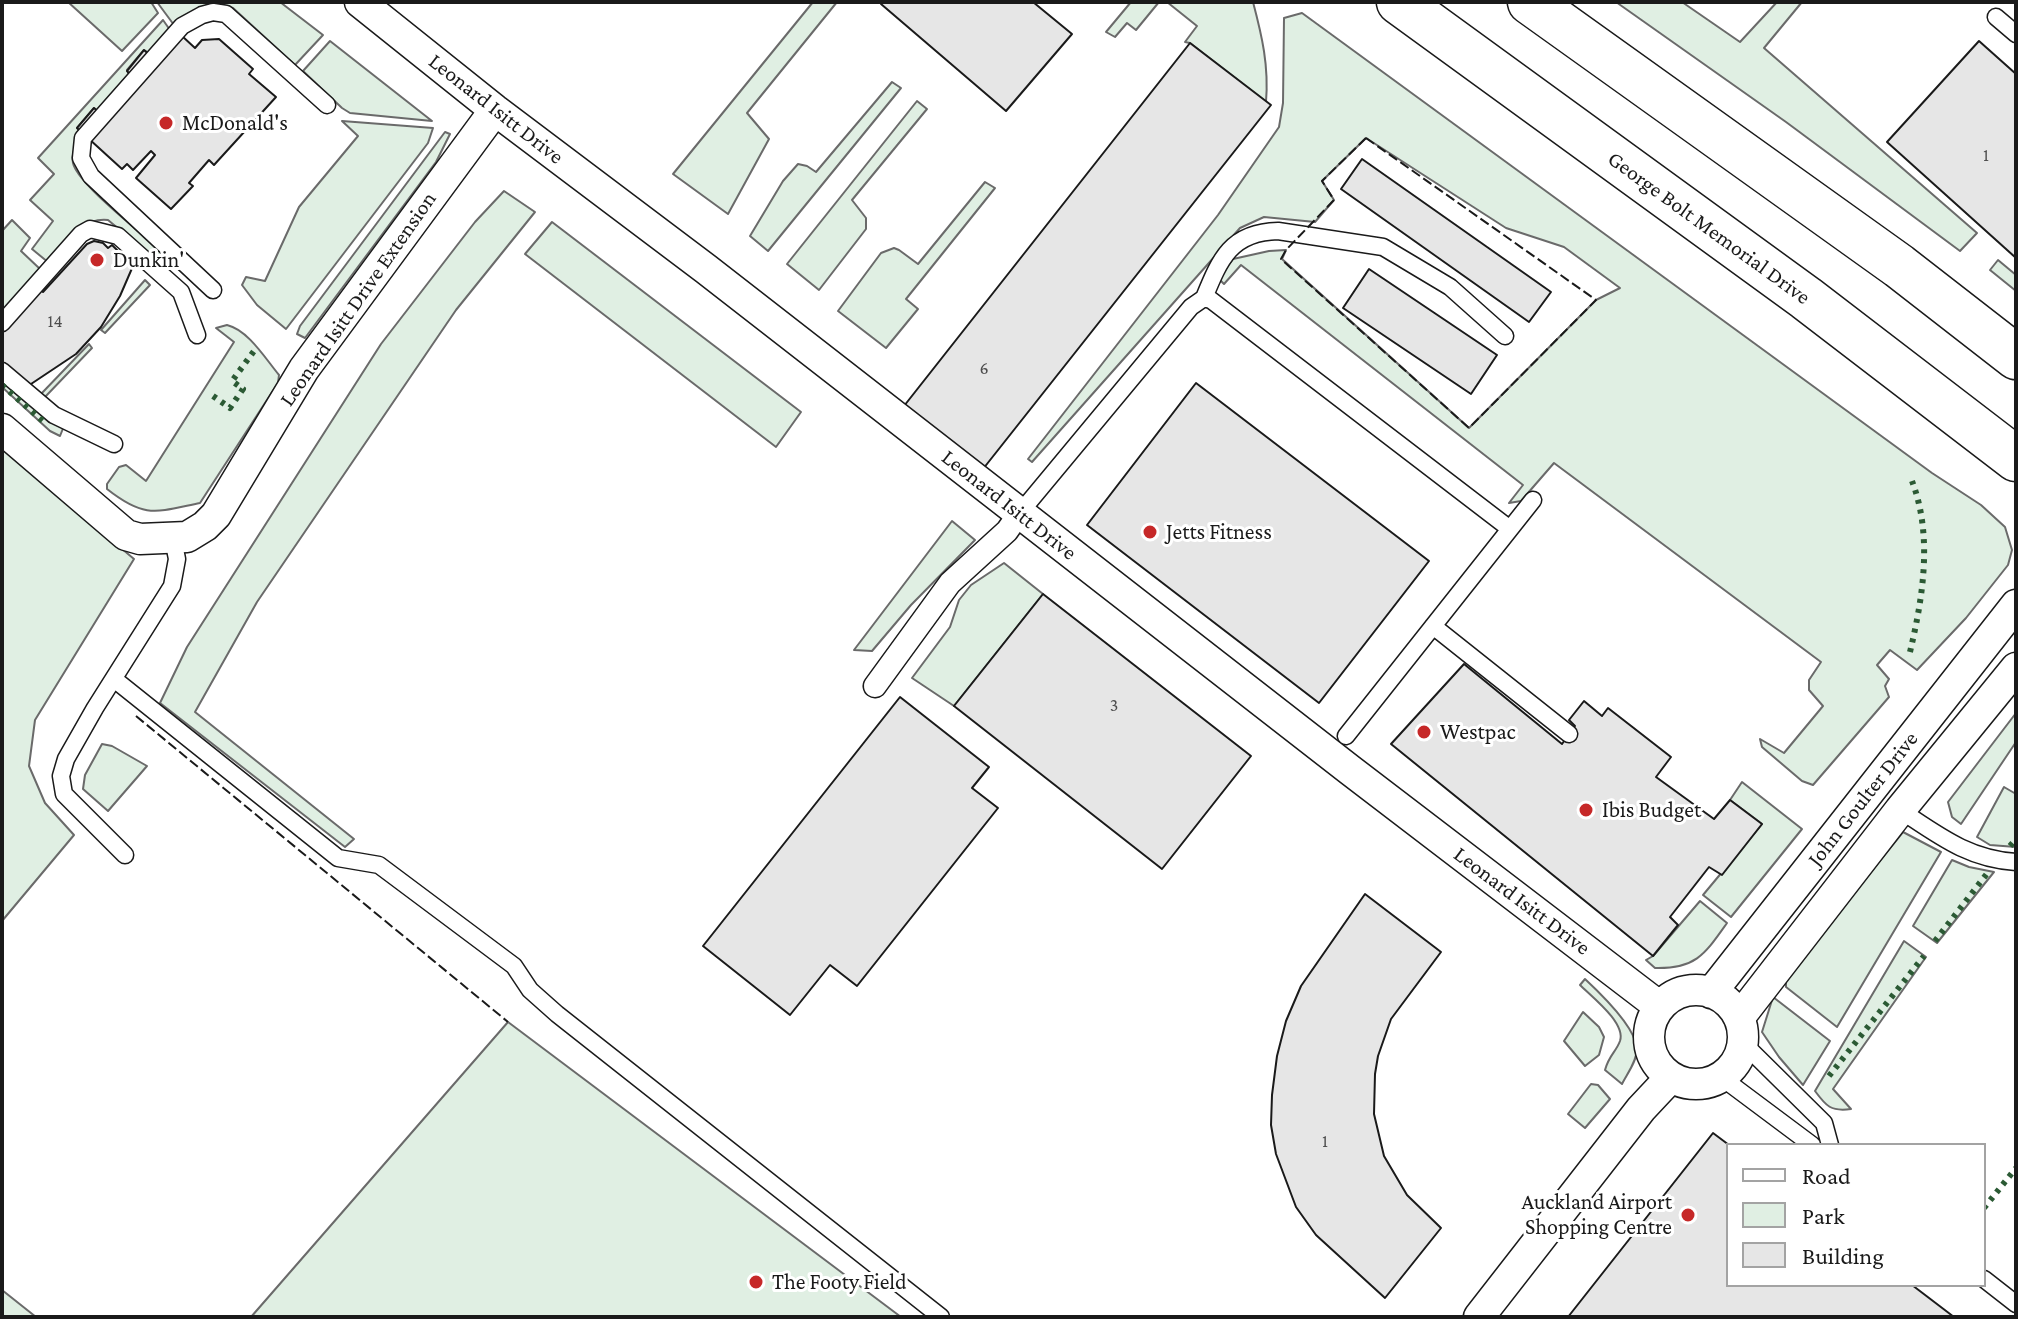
<!DOCTYPE html>
<html>
<head>
<meta charset="utf-8">
<style>
  body { margin:0 }
  #map { position:relative; width:2018px; height:1319px; overflow:hidden; background:#fff; font-family:"Crimson Pro",serif }
  canvas { display:block }
  .frame { position:absolute; inset:0; border:4px solid #1a1a1a; pointer-events:none }
  .legend { position:absolute; left:1726px; top:1143px; width:260px; height:144px; box-sizing:border-box; background:#fff; border:2px solid #a3a3a3; margin:0; padding:10px 14px; list-style:none; font-size:24px; color:#1a1a1a }
  .legend li { display:flex; align-items:center; gap:16px; height:40px }
  .legend b { width:40px; border:2px solid #a3a3a3 }
</style>
</head>
<body>
<div id="map">
<canvas width="2018" height="1319"></canvas>
<div class="frame"></div>
<ul class="legend">
<li><b style="height:10px;background:#fff"></b>Road</li>
<li><b style="height:22px;background:#e0efe3"></b>Park</li>
<li><b style="height:22px;background:#e6e6e6"></b>Building</li>
</ul>
</div>
<script>
const ctx = document.querySelector('canvas').getContext('2d');
ctx.lineJoin = 'round';
function paint(path, color) { ctx.fillStyle = color; ctx.fill(path, 'evenodd'); }
function stroke(path, color, width, dash) { ctx.strokeStyle = color; ctx.lineWidth = width; ctx.lineCap = dash ? 'butt' : 'round'; ctx.setLineDash(dash || []); ctx.stroke(path); }
function drawText(font, color, halo, rows, align = 'center') {
  ctx.font = font + ' "Crimson Pro",serif'; ctx.lineWidth = 6; ctx.setLineDash([]); ctx.textBaseline = 'middle'; ctx.strokeStyle = halo; ctx.fillStyle = color; for (const [text, x, y, turn = 0] of rows) {
    ctx.save(); ctx.translate(x, y); ctx.rotate((+turn || 0) * Math.PI / 180); ctx.textAlign = isNaN(turn) ? turn : align; if (halo) ctx.strokeText(text, 0, 0); ctx.fillText(text, 0, 0); ctx.restore();
  }
}
const green = new Path2D(`
  M68,2H151L158,13L122,51Z
  M157,2H280L323,35L295,65L233,8L223,5L214,4L174,25Z
  M813,2H837L747,113L769,139L728,214L673,174Z
  M1131,2H1159L1136,30L1127,23L1115,37L1106,32Z
  M1167,2H1253C1262,36 1269,66 1266,102L1190,43L1185,42L1197,26Z
  M1616,2H1682L1740,42L1777,2H1802L1764,48L1977,233L1960,251L1786,122Z
  M1302,13L1932,473L1981,505L2005,527L2012,550L2008,565L1966,618L1917,670L1890,650L1877,665L1889,679L1885,686L1889,697L1813,785L1802,781L1762,747L1760,739L1784,753L1823,706L1809,690V680L1821,662L1554,463L1521,501L1509,503L1523,485L1241,265L1224,284L1218,278L1233,259L1269,251L1286,250L1282,259L1469,428L1596,300L1620,288L1564,247L1506,228L1366,138L1322,181L1334,200L1315,222L1264,217L1240,228L1032,462L1028,459L1218,215L1279,127L1283,103L1284,18Z
  M163,20L170,30L149,53L144,50L127,70L129,74L97,111L94,108L77,128L82,133C77,143 71,152 73,163C77,184 153,243 173,260L166,268L108,220C80,217 66,244 49,263L32,249L53,221L30,200L54,174L38,158Z
  M330,41L432,121L350,113L342,108L303,71Z
  M892,82L901,88L768,251L750,236L783,181L798,164L807,166L816,172Z
  M917,101L927,109L852,200L866,218V229L819,290L787,264Z
  M342,121L433,128L428,143L286,329L257,305L242,285L246,277L265,281L299,207L358,136Z
  M445,132L450,134L436,162L305,338L297,334L300,326Z
  M985,182L995,188L906,299L918,309L886,348L838,311L881,253L894,248L899,250L918,264Z
  M504,191L535,212L456,310L257,602L195,712L354,839L345,847L160,703L187,647L381,344L475,222Z
  M12,220L30,238L21,251L40,269L2,312V231Z
  M552,222L801,412L776,447L525,254Z
  M1998,260L2016,275V291L1990,270Z
  M145,280L150,285L105,333L101,330Z
  M227,325C248,330 265,358 279,375L278,383L200,503C156,512 145,519 107,489V484L119,467L126,465L146,481L234,342L216,328Z
  M89,344L92,348L45,397L41,394Z
  M2,376L49,422L64,426L60,436L50,431L2,387Z
  M2,448L134,559L35,720L29,766L45,803L74,835L2,921Z
  M952,521L975,540L911,605L872,651L854,650Z
  M1004,563L1043,594L954,706L912,678L950,627L959,600L971,585Z
  M2016,713V742L1961,824L1952,817L1948,802Z
  M102,744L112,746L147,766L108,811L83,789L85,775Z
  M1742,782L1802,829L1731,917L1703,895L1762,824L1730,800Z
  M2004,787L2016,794V847L1990,845L1977,837Z
  M1903,832L1941,852L1837,1027L1786,987V977Z
  M1952,860L1969,867L1994,872L1937,943L1913,926Z
  M1700,901L1727,923C1705,954 1696,969 1655,968L1646,960L1653,956Z
  M1904,941L1926,957L1833,1089L1851,1109C1831,1112 1826,1106 1815,1091Z
  M1585,979C1600,993 1636,1028 1637,1049C1637,1061 1627,1074 1622,1084L1605,1070C1609,1055 1616,1052 1620,1041C1626,1023 1592,997 1580,985Z
  M1773,997L1830,1041L1803,1085L1779,1057L1762,1032Z
  M1583,1012L1599,1027L1604,1037L1599,1055L1585,1066L1564,1041Z
  M508,1022L901,1317H251Z
  M1591,1084L1598,1085L1610,1099L1585,1128L1568,1114Z
  M2,1290L36,1317H2Z`);
paint(green, '#e0efe3');
stroke(green, '#6a6a6a', 2);
const building = new Path2D(`
  M883,2H1033L1072,34L1006,111L881,4Z
  M182,36L195,48L202,40L219,39L253,69L249,74L276,97L214,165L209,160L189,183L193,186L171,209L136,178L155,155L151,151L133,170L127,164L122,169L77,128L94,108L106,119L139,84L127,71L144,50L157,62Z
  M1979,41L2016,74V258L1887,142Z
  M1190,43L1271,105L983,469L904,406Z
  M1362,159L1551,292L1529,322L1341,189Z
  M94,241L103,243L108,248L112,245L133,266L120,296L101,327L76,354L25,388L2,362V313L31,281L43,292L87,244Z
  M1369,269L1497,355L1471,394L1343,308Z
  M1196,383L1429,561L1319,703L1087,525Z
  M1043,594L1251,756L1162,869L954,706Z
  M1464,664L1562,744L1575,726L1569,720L1584,701L1602,716L1608,708L1671,757L1656,777L1714,819L1730,800L1762,824L1722,875L1709,867L1670,917L1678,925L1653,956L1391,744Z
  M900,697L989,767L972,788L998,808L857,986L830,965L790,1015L703,946Z
  M1365,894L1441,952L1391,1019L1378,1056L1375,1074L1374,1114L1384,1156L1407,1195L1441,1228L1385,1298L1316,1235L1296,1207L1276,1154L1271,1125L1272,1095L1277,1056L1286,1021L1301,986Z
  M1713,1133L1729,1145L1728,1285H1912L1954,1317H1568Z`);
paint(building, '#e6e6e6');
stroke(building, '#1a1a1a', 2);
const service = new Path2D(`
  M1996,17L2016,34
  M213,290L91,176L81,158L83,138L182,26L202,15L213,12L226,14L327,105
  M1204,298C1220,259 1231,232 1278,231L1383,247L1450,287L1505,336
  M2,323L81,234L90,229L118,236L181,292L197,335
  M2,371L54,415L114,444
  M1019,514L1191,307L1204,298L1211,300L1510,529
  M1433,626L1569,734
  M114,679L338,858L379,865L514,966L530,990L557,1014L941,1317
  M1346,736L1533,500
  M1900,810C1938,835 1968,859 2016,862
  M125,855L64,794L61,776L66,759L95,708L172,586L177,559L173,539
  M1743,1043L1824,1123L1830,1145
  M1721,1077L1812,1145
  M1984,1279L2016,1304`);
const pedestrian = new Path2D(`
  M875,686L950,583L1007,531L1019,514`);
const minor = new Path2D(`
  M360,2L495,110L706,269L1350,770L1660,1007
  M2,429L126,535L140,539L187,537L205,526L216,515L304,369L495,110
  M1649 1037a47 47 0 1 1 94 0a47 47 0 1 1-94 0Z
  M1711,993L2016,605
  M1739,1018L1900,810L2016,668
  M1479,1317L1641,1109L1671,1077`);
const primary = new Path2D(`
  M1399,2L1806,298L2016,459
  M1530,2L1899,266L2016,357`);
stroke(service, '#1a1a1a', 19);
stroke(pedestrian, '#1a1a1a', 25);
stroke(minor, '#1a1a1a', 33);
stroke(primary, '#1a1a1a', 47);
stroke(service, '#fff', 16);
stroke(pedestrian, '#fff', 22);
stroke(minor, '#fff', 30);
stroke(primary, '#fff', 44);
stroke(new Path2D(`
  M2,385L45,423
  M213,396L230,408L243,389L232,381L254,351
  M1910,652C1923,597 1933,536 1912,481
  M2010,846L2016,839
  M1935,941L1989,871
  M1829,1076L1924,956
  M1984,1208L2016,1168`), '#2b5a34', 6, [4, 6]);
stroke(new Path2D(`
  M1366,138L1596,300L1469,428L1281,259L1286,250L1334,200L1322,181Z
  M136,716L508,1022`), '#1a1a1a', 2, [10, 4]);
for (const [x, y, r, color] of [
  [166,123,8,"#c62828"],
  [97,260,8,"#c62828"],
  [1150,532,8,"#c62828"],
  [1424,732,8,"#c62828"],
  [1586,810,8,"#c62828"],
  [1688,1215,8,"#c62828"],
  [756,1282,8,"#c62828"]
]) { const dot = new Path2D(); dot.arc(x, y, r, 0, 2 * Math.PI); ctx.fillStyle = color; ctx.fill(dot); stroke(dot, '#fff', 3); }
drawText('18px', '#4d4d4d', null, [
  ["1",1986,155],
  ["14",55,321],
  ["6",984,368],
  ["3",1114,705],
  ["1",1325,1141]
]);
drawText('22px', '#1a1a1a', '#fff', [
  ["Leonard Isitt Drive",496,109,38],
  ["George Bolt Memorial Drive",1709,228,36],
  ["Leonard Isitt Drive Extension",358,299,-55],
  ["Leonard Isitt Drive",1009,505,38],
  ["John Goulter Drive",1863,799,-52],
  ["Leonard Isitt Drive",1522,901,37]
]);
drawText('22px', '#1a1a1a', '#fff', [
  ["McDonald's",182,123],
  ["Dunkin'",113,260],
  ["Jetts Fitness",1166,532],
  ["Westpac",1440,732],
  ["Ibis Budget",1602,810],
  ["Auckland Airport",1672,1202,"right"],
  ["Shopping Centre",1672,1227,"right"],
  ["The Footy Field",772,1282]
], 'left');
</script>
</body>
</html>
